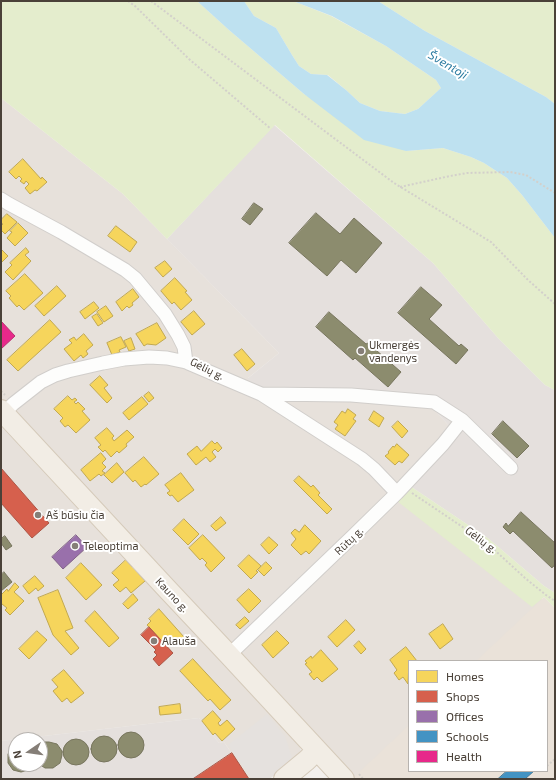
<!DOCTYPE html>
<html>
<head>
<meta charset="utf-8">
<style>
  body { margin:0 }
  #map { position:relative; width:556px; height:780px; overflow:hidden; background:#f3f0ed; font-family:"Exo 2",sans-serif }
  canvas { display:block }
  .frame { position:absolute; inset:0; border:2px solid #4a4138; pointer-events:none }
  .legend { position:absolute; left:408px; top:660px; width:140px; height:112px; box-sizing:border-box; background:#fff; border:1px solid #b7b3af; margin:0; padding:5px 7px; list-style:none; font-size:12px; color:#4a4138 }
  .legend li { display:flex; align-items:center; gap:8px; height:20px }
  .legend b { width:20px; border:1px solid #b7b3af }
  .north { position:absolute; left:8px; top:732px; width:40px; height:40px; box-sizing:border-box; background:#fff; border:1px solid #b7b3af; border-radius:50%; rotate:257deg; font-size:11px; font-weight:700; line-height:16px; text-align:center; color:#4a4138 }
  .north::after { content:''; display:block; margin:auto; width:14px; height:18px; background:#857e77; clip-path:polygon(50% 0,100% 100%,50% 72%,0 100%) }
</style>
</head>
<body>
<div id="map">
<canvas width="556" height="780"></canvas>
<div class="frame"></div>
<ul class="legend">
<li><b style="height:11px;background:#f6d55c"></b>Homes</li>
<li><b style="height:11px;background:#d6604d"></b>Shops</li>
<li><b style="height:11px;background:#9970ab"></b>Offices</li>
<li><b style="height:11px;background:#4393c3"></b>Schools</li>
<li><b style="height:11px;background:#e7298a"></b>Health</li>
</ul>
<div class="north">N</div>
</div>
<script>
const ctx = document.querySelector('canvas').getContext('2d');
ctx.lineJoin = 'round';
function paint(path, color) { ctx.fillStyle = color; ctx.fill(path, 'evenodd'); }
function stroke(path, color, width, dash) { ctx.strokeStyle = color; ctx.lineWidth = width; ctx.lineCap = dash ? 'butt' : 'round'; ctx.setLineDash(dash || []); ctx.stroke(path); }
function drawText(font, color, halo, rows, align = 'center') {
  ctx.font = font + ' "Exo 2",sans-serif'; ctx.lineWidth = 4; ctx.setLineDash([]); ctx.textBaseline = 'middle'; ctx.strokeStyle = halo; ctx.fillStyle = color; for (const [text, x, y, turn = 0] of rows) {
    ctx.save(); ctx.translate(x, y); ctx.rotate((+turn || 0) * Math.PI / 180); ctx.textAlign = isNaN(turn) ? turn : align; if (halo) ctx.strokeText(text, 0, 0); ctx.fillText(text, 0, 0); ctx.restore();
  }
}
paint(new Path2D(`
  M1,98L123,194L279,353L248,378L431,406L451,428L388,494L555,608V779H354L1,401ZM409,661H547V771H409Z
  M1,422L299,742L301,751L297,759L269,779H249L224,742L219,743L199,718L1,741Z`), '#e7e1db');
paint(new Path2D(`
  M274,125L433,263L498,338L545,385L555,390V593L544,586L489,539L401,480L451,428L431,406L272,398L247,379L279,353L167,239Z
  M199,718L219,743L224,742L249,779H1V741ZM16,740H40V764H16Z`), '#e5e0dd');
paint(new Path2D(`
  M544,597L555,608V779H354L353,778L409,725V771H547V661H476Z`), '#eae2d9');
paint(new Path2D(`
  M1,1H197L229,30L304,94L406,151L443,148L471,157L484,163L507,178L522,195L555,238V390L545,385L498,338L433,263L275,125L167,239L123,194L1,98Z
  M244,1H293L331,16L386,46L436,80L441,88L418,109L405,114L380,111L360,103L346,90L328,75L311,74L299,66L292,55L276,28L254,16Z
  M378,1H555V104L546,97L425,31Z
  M401,480L489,539L544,586L555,593V608L544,597L532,607L388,494Z`), '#e4edcd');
paint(new Path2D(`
  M267,714L285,736L293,761L269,779H252L228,745Z`), '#e5e1de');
paint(new Path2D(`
  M197,1H244L254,16L276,28L292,55L299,66L311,74L327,75L346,90L360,103L380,111L405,114L418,109L441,88L436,80L386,46L332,16L293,1H378L425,31L546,97L555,104V238L522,195L507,178L484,163L471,157L443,148L406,151L364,140L304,94L229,30Z`), '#bee1f0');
const homes = new Path2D(`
  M23,159L41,179L42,177L47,182L37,191L35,190L30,194L25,188L29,184L26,181L24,184L20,181L22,179L19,176L16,179L9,172Z
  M7,214L17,222L5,234L1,230V226L3,224L1,223V220Z
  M18,223L28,233L15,246L7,238L12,232L10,231Z
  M116,226L137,242L130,252L108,236Z
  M26,248L29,252L25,255L31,261L13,280L5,272L12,265L10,263Z
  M1,249L8,256L1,263Z
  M165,261L172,269L163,277L155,268Z
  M25,274L43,293L24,310L19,305L17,307L9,298L11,296L6,291Z
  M175,278L187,291L185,292L192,300L181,310L174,302L172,304L161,291Z
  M57,286L66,296L44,316L35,306Z
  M133,289L139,297L132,303L133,305L129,308L127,306L122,311L116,302Z
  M94,302L99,308L85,319L80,312Z
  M106,306L113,316L104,322L97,312Z
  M194,311L205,324L192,335L181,322Z
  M97,314L103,323L98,326L92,317Z
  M50,320L61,332L18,371L7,360Z
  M157,323L166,338L156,345L147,344L144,346L136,334Z
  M84,334L93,345L86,351L88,354L83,358L81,355L74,361L64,349L72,343L69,340L74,337L76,340Z
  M121,337L126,347L119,350L120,352L112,355L107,343Z
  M131,338L135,349L129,351L124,341Z
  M242,349L255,364L247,371L234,355Z
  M100,376L108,385L104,388L112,398L107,403L90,385Z
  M149,392L154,398L149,402L144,396Z
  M68,396L72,400L75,398L77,400L74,402L76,404L78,402L85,409L82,411L90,420L76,433L68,425L65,427L60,421L63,418L54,409Z
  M142,397L148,404L129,420L123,413Z
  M348,409L356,415L353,419L356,421L345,436L335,429L338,425L334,422L342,411L345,413Z
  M374,411L384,418L379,427L369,420Z
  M398,421L408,431L402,438L392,427Z
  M107,428L114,436L112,438L114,441L127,430L134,437L126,444L127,446L119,453L117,451L111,457L105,450L103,452L98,447L101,445L95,438Z
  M212,441L215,444L217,442L222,448L218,452L215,449L212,452L216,457L210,462L206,457L196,465L187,454L197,446L201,451Z
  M397,444L409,455L402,463L399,461L395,465L385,456L389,453L388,452L393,446L394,447Z
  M101,453L106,459L102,463L106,467L102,471L105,473L101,476L99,474L90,481L81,470Z
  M144,457L159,474L146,485L145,484L141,487L135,480L133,482L125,473Z
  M117,463L124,472L112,483L104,475Z
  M181,473L194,490L178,502L172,495L170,496L167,493L170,491L165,485Z
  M299,476L311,487L313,485L320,493L318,495L332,509L327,514L294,481Z
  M221,517L226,523L216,531L211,526Z
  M184,519L199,534L188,545L173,530Z
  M305,525L321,541L309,554L306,551L301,555L291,545L296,539L291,533L295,529L299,532Z
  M203,535L225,558L211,572L205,565L207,563L202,558L200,560L189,548Z
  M269,537L278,545L269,554L261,545Z
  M249,555L261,566L256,571L258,572L251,579L238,566Z
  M126,560L132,567L134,565L140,571L138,573L145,581L131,593L126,587L120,592L113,585L119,580L112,573Z
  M266,562L272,568L264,576L258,570Z
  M81,563L102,585L86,600L66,578Z
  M35,576L44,586L38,591L36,588L29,594L23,586Z
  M15,583L19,587L14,592L24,601L10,615L5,610L7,608L2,604L1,605V595L7,589L8,591Z
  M249,589L261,601L249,613L237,600Z
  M58,590L73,628L65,631L79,648L71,655L53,635L38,598Z
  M133,594L138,600L128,609L123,604Z
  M159,609L184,637L174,646L171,643L167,647L147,625L151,621L149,619Z
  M95,611L119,638L109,647L85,621Z
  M245,617L249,621L240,629L236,625Z
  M346,620L355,630L337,647L328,637Z
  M443,624L453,639L440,649L429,634Z
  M37,631L47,640L29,659L19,649Z
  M277,631L289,643L273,658L262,645Z
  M359,641L366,649L361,654L354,646Z
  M406,647L417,661H409L408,684L403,677L399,680L394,673L397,670L390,660Z
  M321,650L338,669L322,682L317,677L314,680L309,674L312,672L305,664L307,663L305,661L311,656L312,658Z
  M193,659L231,700L220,710L210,699L208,701L180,671Z
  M64,670L84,693L71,703L67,698L62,702L53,691L58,687L52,680Z
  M180,704L181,713L160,715L159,707Z
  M213,711L221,720L218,723L220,726L227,720L235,729L222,741L215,733L213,735L202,721Z`);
paint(homes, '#f6d55c');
stroke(homes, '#c2a951', 1);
const shops = new Path2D(`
  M1,468L49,523L32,538L1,503Z
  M149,627L173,653L159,666L153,659L157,655L154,652L156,650L141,635Z
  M232,753L249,779H193Z`);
paint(shops, '#d6604d');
stroke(shops, '#ac5747', 1);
const offices = new Path2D(`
  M76,535L87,547L63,569L52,557Z`);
paint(offices, '#9970ab');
stroke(offices, '#816288', 1);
const schools = new Path2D(`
  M507,771H534L525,779H498Z`);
paint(schools, '#4393c3');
stroke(schools, '#457a99', 1);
const health = new Path2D(`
  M1,321L15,336L1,349Z`);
paint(health, '#e7298a');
stroke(health, '#b83071', 1);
const industry = new Path2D(`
  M254,203L263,209L250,225L242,219Z
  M316,213L340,234L354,218L382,243L356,273L341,260L327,276L289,243Z
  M421,287L442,305L429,319L459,346L461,344L468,350L456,364L398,313Z
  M329,312L366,344L368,343L401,372L388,387L355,358L353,360L316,327Z
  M503,421L529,446L517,458L492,434Z
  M521,512L555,543V567L553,566L552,568L513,531L510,534L503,527L506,523L508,526Z
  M5,536L12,546L6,550L1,543V539Z
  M4,572L12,582L1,591V575Z
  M118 745a13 13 0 1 1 26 0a13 13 0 1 1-26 0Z
  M91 749a13 13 0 1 1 26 0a13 13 0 1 1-26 0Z
  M63 752a13 13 0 1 1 26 0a13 13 0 1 1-26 0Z
  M45,742H49L57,744L62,751V755L60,763L53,768H45L39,764H40V745Z
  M16,746V764H33L29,770L21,772L13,770L8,763V754L10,751Z`);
paint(industry, '#8c8c6e');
stroke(industry, '#78765e', 1);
const street = new Path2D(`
  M1,199L9,204L61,232L125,270L135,278L165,314L178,335L184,347L186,362
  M261,394L351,395L434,402L462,420L511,468
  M4,413L13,404L41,382L55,375L68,371L103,363L124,359L149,357L167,358L186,362L261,394L362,459L374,469L397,493
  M229,655L352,537L397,493L443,444L462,420`);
const primary = new Path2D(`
  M1,410L168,590L229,655L344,779
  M284,779L307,760L317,750`);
stroke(street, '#d1cecb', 15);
stroke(primary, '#d5caba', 22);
stroke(new Path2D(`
  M128,1L135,6L189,59L271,129
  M151,1L394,183L491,242L528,280L555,304
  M400,187L450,176L467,173L510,172L526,175L555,193
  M1,391L5,395
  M412,493L488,544L525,578L546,595L555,601
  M547,766L555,759
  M359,774L363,779`), '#d3d0cb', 2, [2, 2]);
stroke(street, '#fdfdfc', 13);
stroke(primary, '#f2ede5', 20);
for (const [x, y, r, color] of [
  [361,351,4,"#857e77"],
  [38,515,4,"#857e77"],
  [75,546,4,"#857e77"],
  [154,641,4,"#857e77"]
]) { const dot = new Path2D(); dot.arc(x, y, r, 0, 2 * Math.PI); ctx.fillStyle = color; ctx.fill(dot); stroke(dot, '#fff', 1.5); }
drawText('11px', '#4a4138', '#fff', [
  ["Ukmergės",369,345],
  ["vandenys",369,358],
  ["Aš būsiu čia",46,515],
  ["Teleoptima",83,546],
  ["Alauša",162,641]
], 'left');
drawText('11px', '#4a4138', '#fff', [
  ["Gėlių g.",207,369,26],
  ["Gėlių g.",481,540,37],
  ["Rūtų g.",349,541,-44],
  ["Kauno g.",172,595,47]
]);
drawText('italic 12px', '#2a7aa0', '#fff', [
  ["Šventoji",448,65,31]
]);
</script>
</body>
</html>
